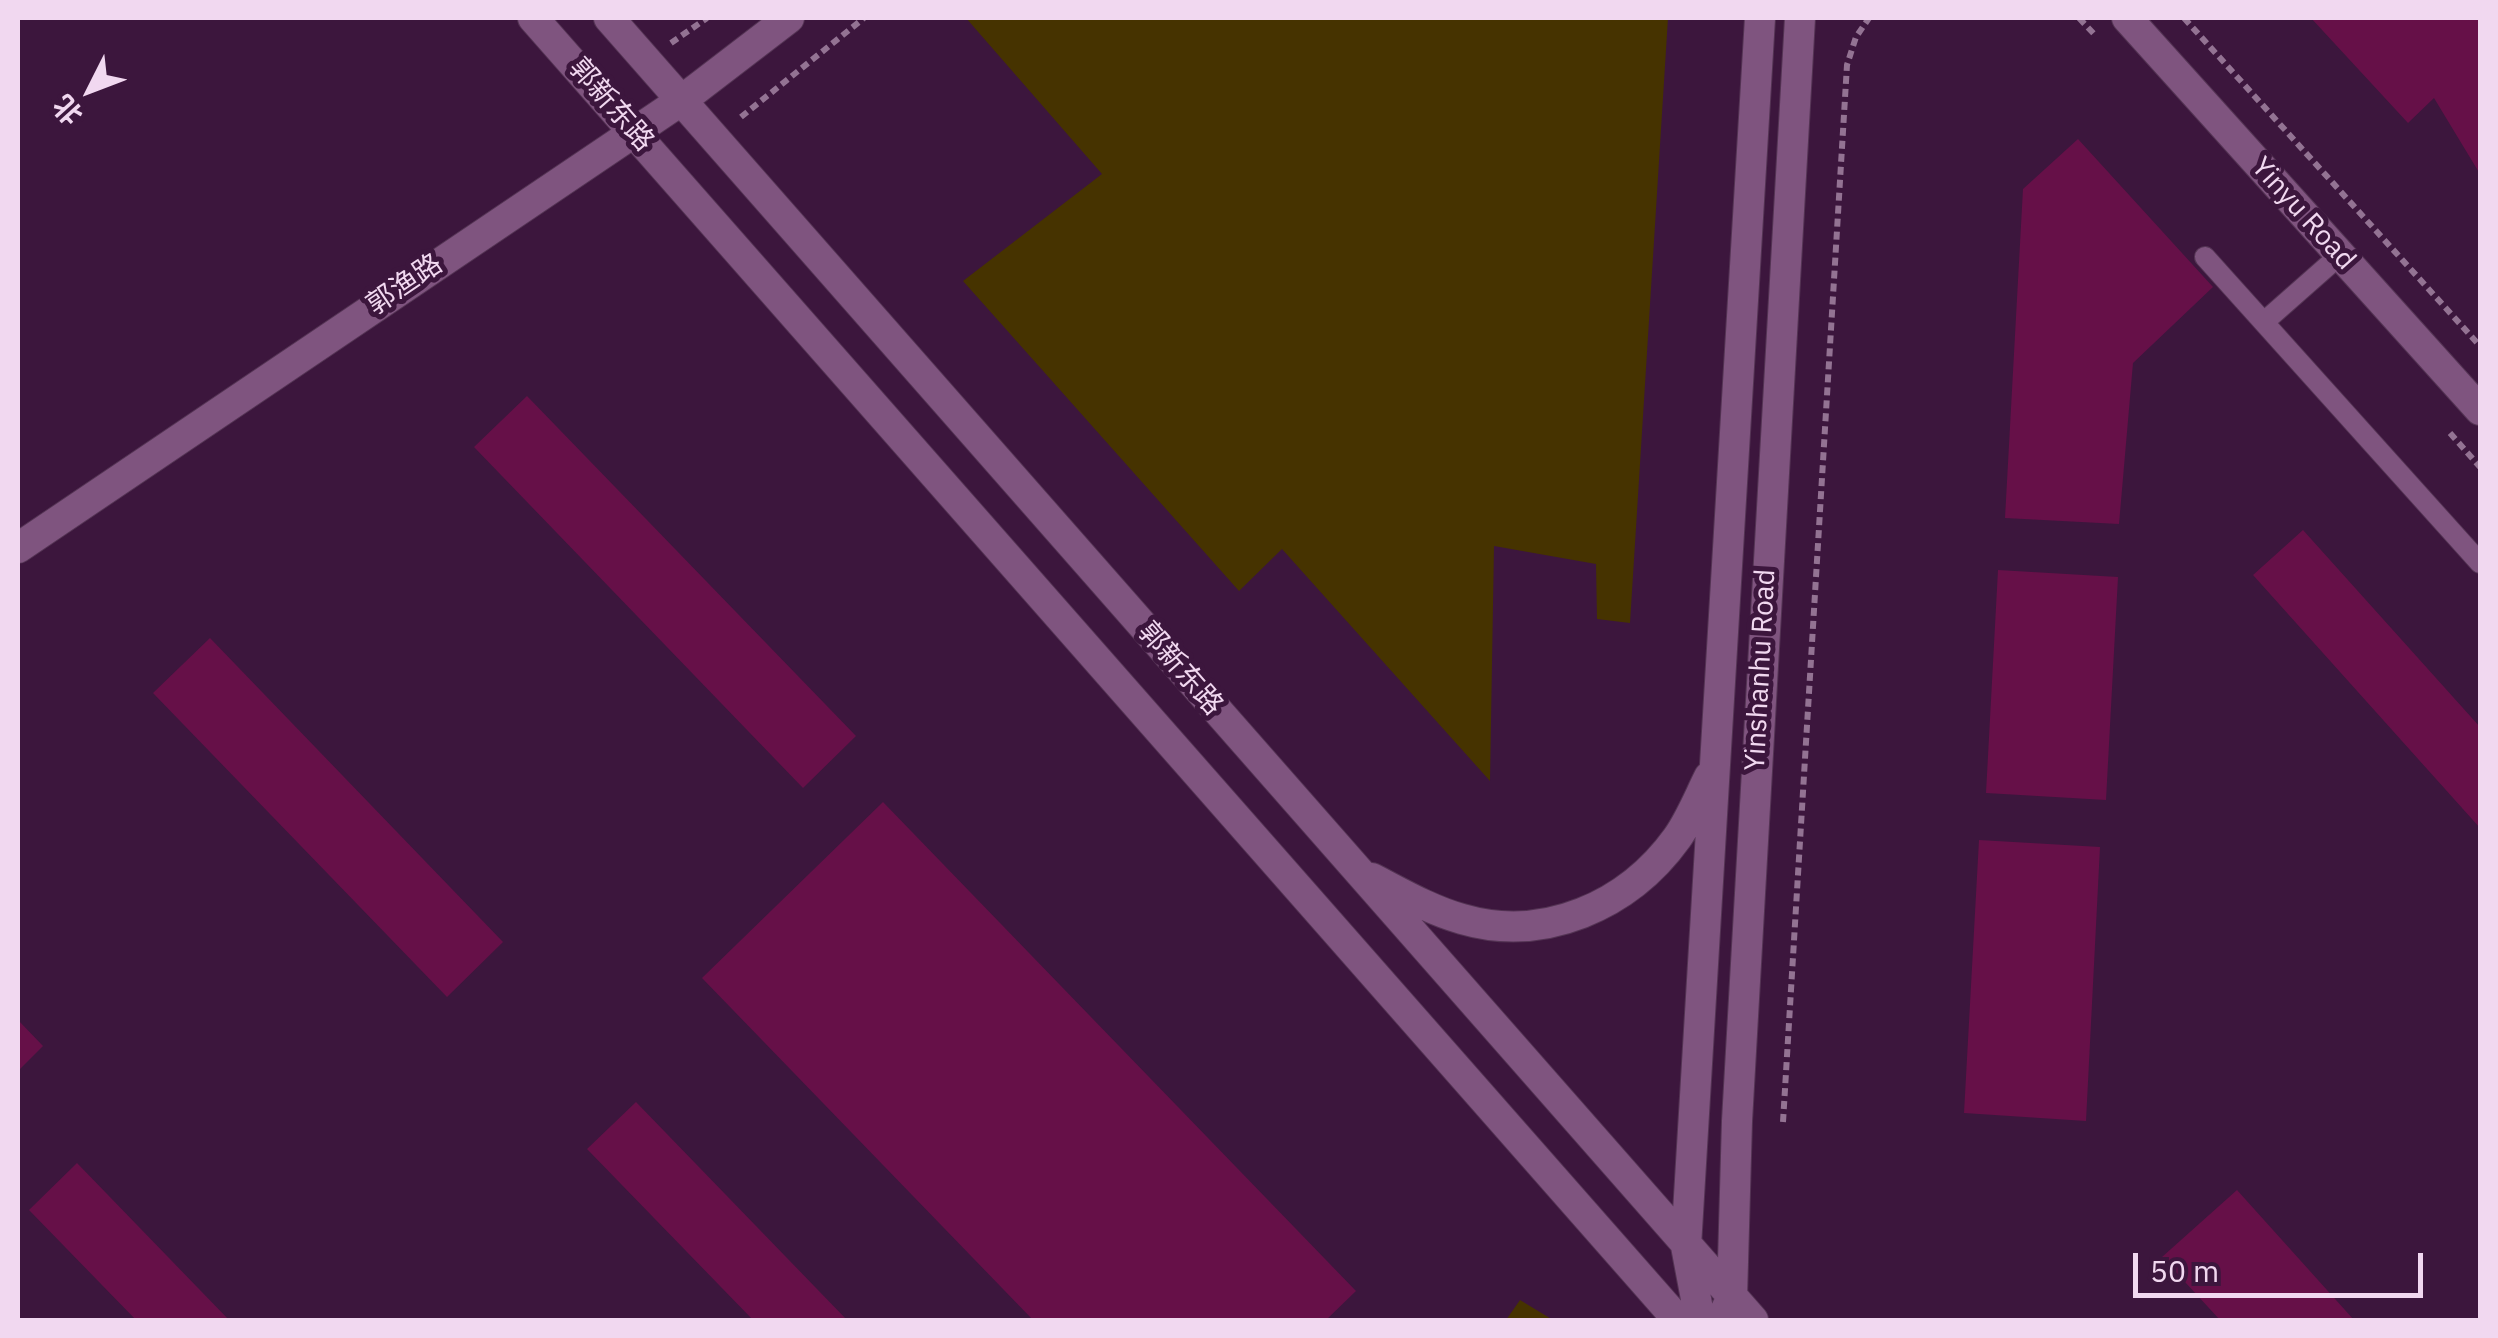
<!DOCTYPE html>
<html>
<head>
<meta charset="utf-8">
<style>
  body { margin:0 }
  #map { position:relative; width:2498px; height:1338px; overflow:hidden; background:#3c163d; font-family:"IBM Plex Sans","Noto Sans SC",sans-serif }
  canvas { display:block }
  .frame { position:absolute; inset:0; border:20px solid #f1d8f0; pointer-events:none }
  .north { position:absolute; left:40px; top:40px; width:100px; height:100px; -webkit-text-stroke:8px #3c163d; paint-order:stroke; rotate:228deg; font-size:28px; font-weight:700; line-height:40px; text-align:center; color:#f1d8f0 }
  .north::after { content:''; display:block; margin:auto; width:35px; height:45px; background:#f1d8f0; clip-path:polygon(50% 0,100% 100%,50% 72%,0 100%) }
  .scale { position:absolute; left:2133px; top:1253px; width:290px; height:45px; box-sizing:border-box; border:5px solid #f1d8f0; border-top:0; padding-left:12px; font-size:30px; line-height:35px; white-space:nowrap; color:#f1d8f0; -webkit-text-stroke:8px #3c163d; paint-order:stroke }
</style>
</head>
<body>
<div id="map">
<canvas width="2498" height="1338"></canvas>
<div class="frame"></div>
<div class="north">北</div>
<div class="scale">50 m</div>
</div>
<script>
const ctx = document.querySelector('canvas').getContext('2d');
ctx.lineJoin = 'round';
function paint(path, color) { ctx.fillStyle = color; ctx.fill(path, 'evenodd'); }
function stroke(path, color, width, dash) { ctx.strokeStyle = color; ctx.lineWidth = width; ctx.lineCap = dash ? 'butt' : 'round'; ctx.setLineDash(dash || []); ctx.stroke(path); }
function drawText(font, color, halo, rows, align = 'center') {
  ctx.font = font + ' "IBM Plex Sans","Noto Sans SC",sans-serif'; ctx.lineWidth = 10; ctx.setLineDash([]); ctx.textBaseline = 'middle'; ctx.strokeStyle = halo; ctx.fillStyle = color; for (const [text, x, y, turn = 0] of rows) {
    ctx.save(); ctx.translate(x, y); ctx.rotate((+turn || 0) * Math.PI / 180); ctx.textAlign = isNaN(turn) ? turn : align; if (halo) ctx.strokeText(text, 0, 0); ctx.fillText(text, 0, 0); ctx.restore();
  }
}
paint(new Path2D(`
  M966,18H1668L1630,623L1597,619L1596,564L1494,546L1490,781L1282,549L1239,591L963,281L1102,174Z
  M1520,1300L1553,1320H1506Z`), '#463300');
paint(new Path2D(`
  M2311,18H2480V174L2434,98L2408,123Z
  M2078,139L2213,287L2133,363L2119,524L2005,518L2023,189Z
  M527,396L856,736L803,788L474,447Z
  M2303,530L2480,727V828L2253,575Z
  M1998,570L2118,577L2106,800L1986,793Z
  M210,638L503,942L447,997L153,693Z
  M883,802L1356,1291L1326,1320H1033L702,978Z
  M1979,840L2100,847L2086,1121L1964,1113Z
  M18,1020L43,1046L18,1071Z
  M636,1102L847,1320H753L587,1149Z
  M77,1163L229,1320H136L29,1210Z
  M2237,1190L2354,1320H2220L2162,1257Z`), '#661048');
const lane = new Path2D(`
  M2205,257L2480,563
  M2264,322L2340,255`);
const secondary = new Path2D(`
  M533,18L1678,1320
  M609,18L1753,1320
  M2127,18L2480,410
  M18,548L682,100L789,18
  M1372,878C1401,893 1430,910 1462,919C1544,943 1628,906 1677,838C1690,820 1699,797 1709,777
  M1700,1320L1686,1246L1760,18
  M1721,1320L1732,1297L1737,1121L1800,18`);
stroke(lane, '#543454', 22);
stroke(secondary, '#543454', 32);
stroke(new Path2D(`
  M2079,18L2095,35
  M2184,18L2480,346
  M671,43L707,18
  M741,117L864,18
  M2450,433L2480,467
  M1783,1122L1847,65L1856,37L1869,18`), '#937393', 6, [8, 5]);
stroke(lane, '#7f547f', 20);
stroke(secondary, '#7f547f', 30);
drawText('28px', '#f1d8f0', '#3c163d', [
  ["郭新东路",611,105,49],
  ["Yinyu Road",2303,214,48],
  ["郭渔路",405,285,-34],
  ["郭新东路",1180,669,49],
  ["Yinshanhu Road",1761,670,-87]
]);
</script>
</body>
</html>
